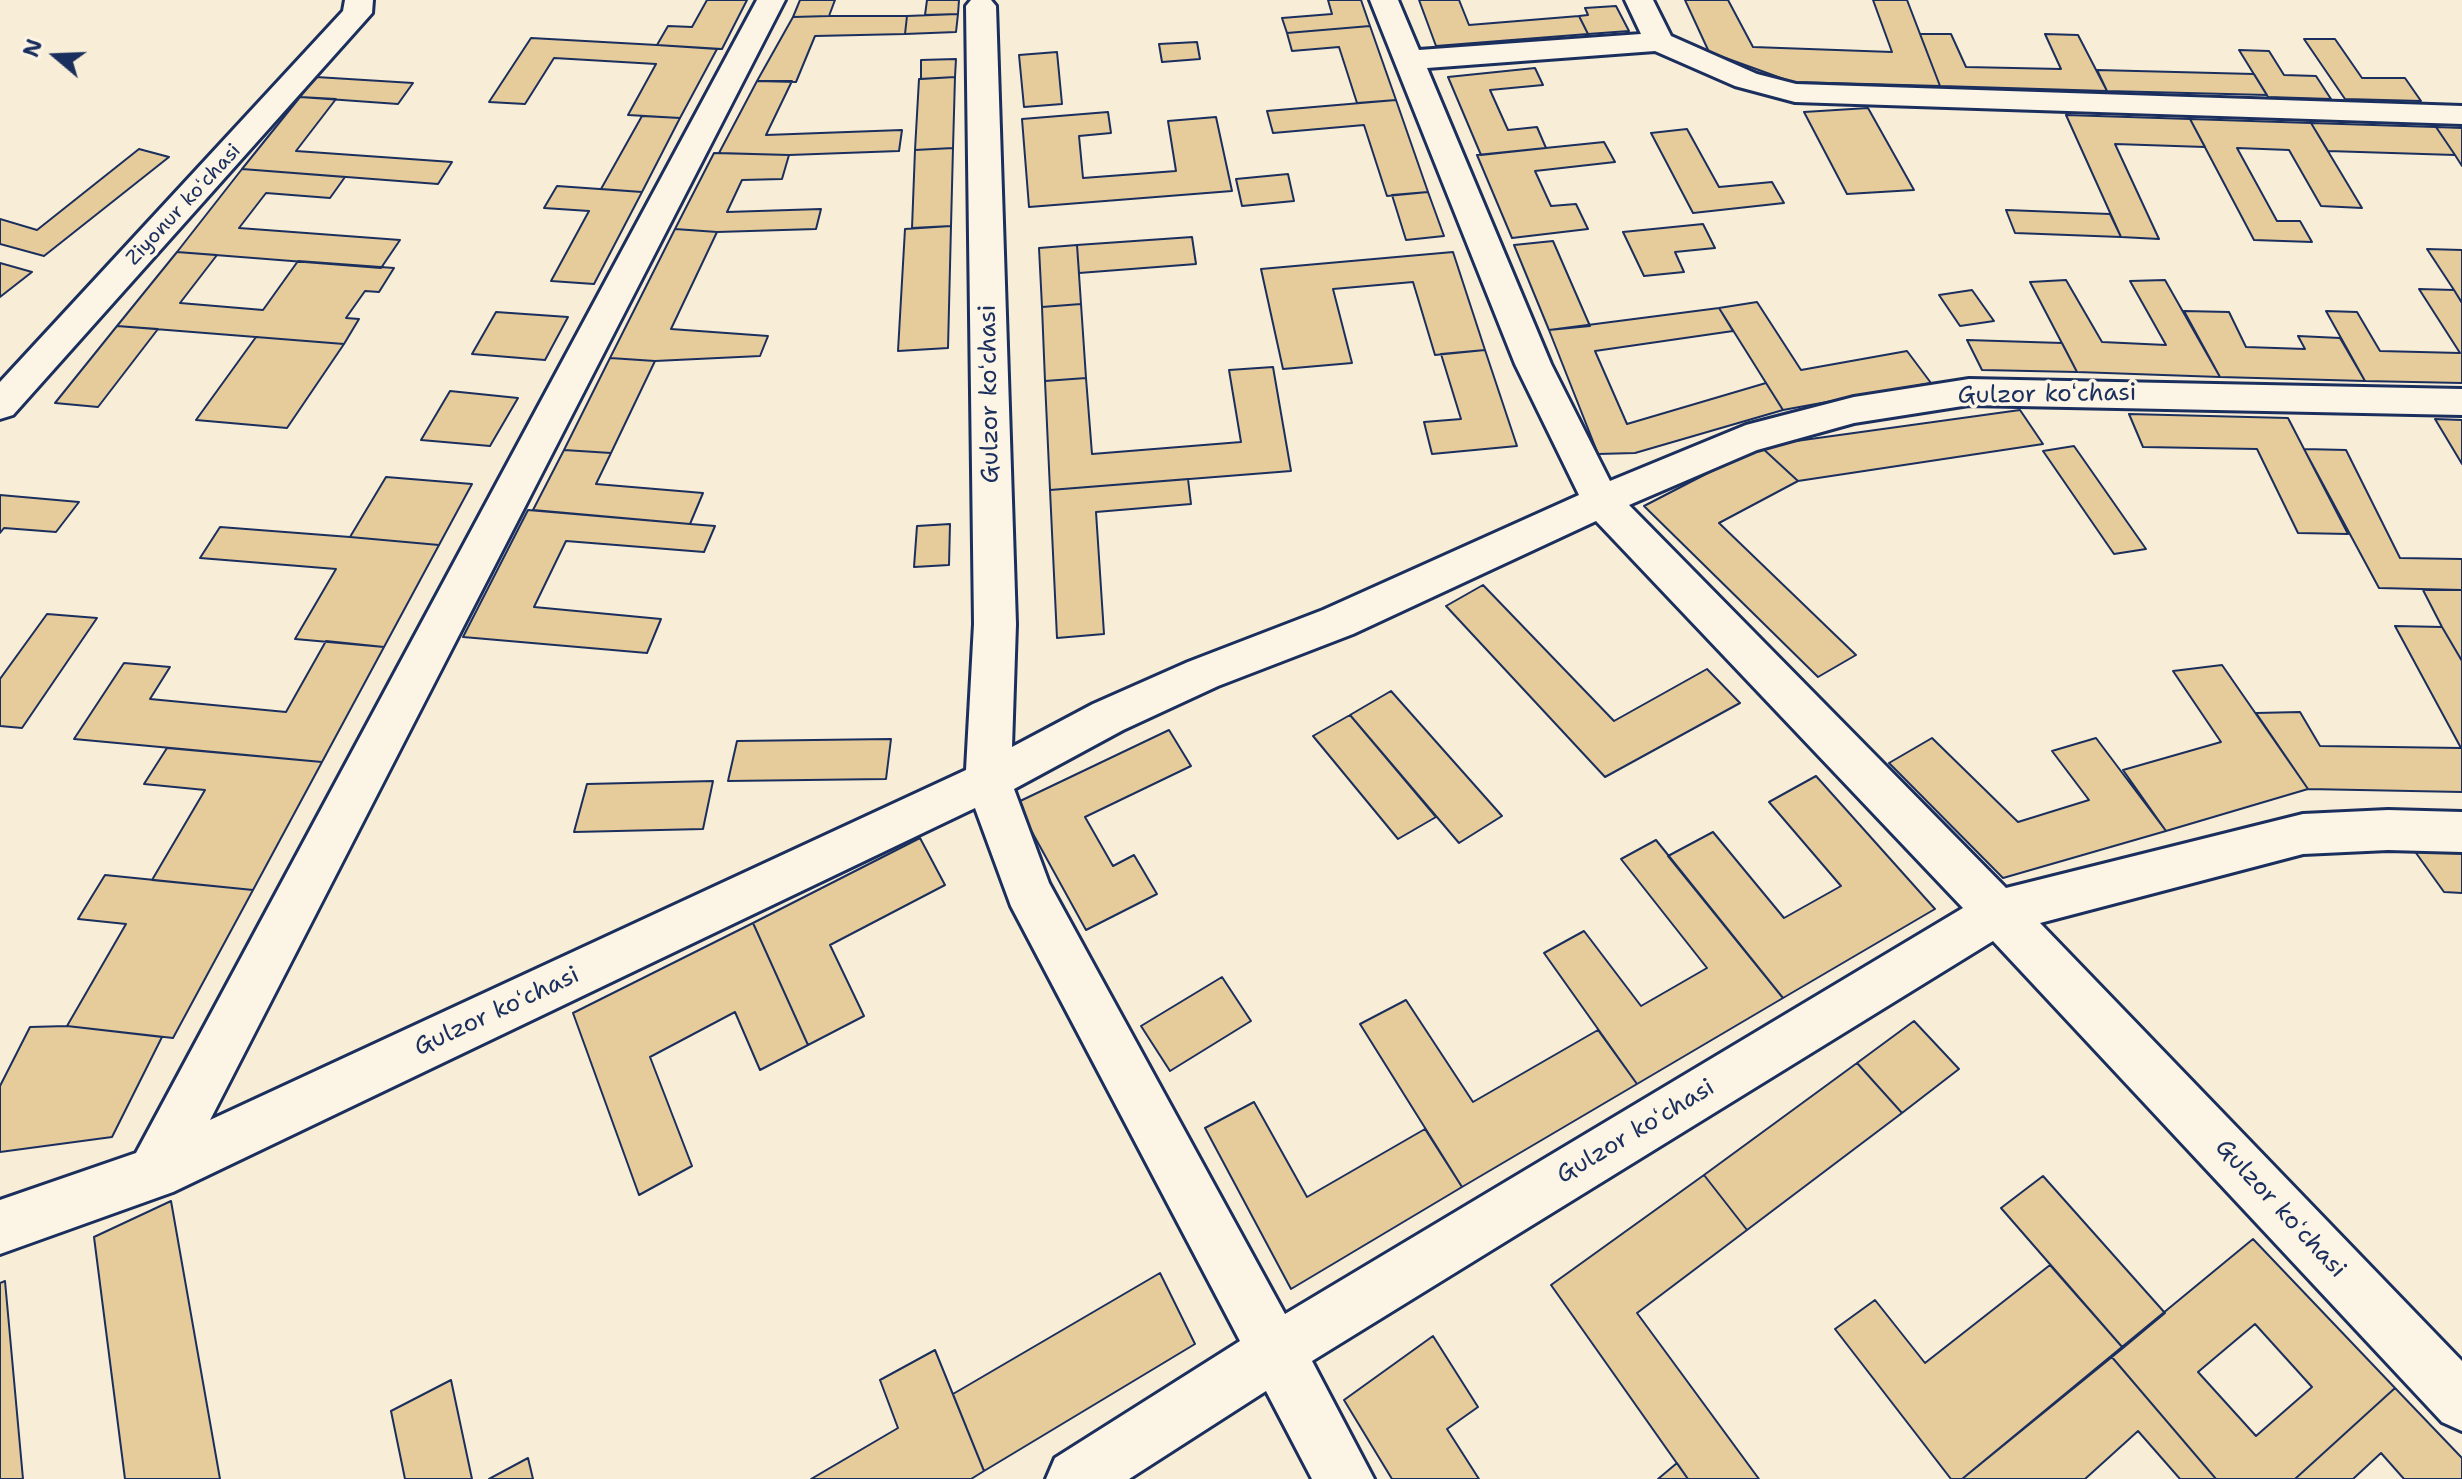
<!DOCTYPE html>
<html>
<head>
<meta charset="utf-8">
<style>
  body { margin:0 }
  #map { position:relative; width:2462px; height:1479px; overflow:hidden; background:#f8edd6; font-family:"Shantell Sans",sans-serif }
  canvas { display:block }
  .north { position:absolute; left:16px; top:16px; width:80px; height:80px; -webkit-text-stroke:6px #fcf5e5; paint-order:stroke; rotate:289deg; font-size:22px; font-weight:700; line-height:32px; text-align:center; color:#1b2f5e }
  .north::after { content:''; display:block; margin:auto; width:28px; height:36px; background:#1b2f5e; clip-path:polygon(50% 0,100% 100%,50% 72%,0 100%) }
</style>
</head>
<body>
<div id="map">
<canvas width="2462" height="1479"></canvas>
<div class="north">N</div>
</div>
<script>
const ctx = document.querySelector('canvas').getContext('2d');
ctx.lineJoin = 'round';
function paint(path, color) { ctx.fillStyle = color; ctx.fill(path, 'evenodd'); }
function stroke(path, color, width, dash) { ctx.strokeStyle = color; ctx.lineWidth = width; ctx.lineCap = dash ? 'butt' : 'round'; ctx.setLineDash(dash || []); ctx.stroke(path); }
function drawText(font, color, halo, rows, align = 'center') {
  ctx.font = font + ' "Shantell Sans",sans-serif'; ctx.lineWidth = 7; ctx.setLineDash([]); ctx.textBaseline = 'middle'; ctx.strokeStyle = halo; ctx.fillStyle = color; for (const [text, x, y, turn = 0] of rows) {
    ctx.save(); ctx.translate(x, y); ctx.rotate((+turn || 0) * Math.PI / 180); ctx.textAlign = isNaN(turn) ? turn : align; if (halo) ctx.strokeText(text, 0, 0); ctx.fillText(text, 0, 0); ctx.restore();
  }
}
const building = new Path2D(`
  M707,0H747L722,49L657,45L668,26L692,27Z
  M800,0H835L829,16L793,17Z
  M927,0H959L958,14L925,15Z
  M1328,0H1361L1370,26L1287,33L1282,18L1332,14Z
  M1419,0H1459L1469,25L1579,16L1588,34L1436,46Z
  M1685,0H1728L1753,47L1892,52L1873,0H1907L1940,86L1792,82L1709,52Z
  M1616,6L1629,31L1588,34L1579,16L1588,15L1585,8Z
  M958,14L956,32L905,34L907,16Z
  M829,16H907L905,34L815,36L796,82L757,81L793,17Z
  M1370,26L1396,100L1357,103L1339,47L1292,51L1287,33Z
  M1920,34H1951L1966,67L2061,69L2045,34L2078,35L2107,91L1940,86Z
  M531,38L657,45L717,49L680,118L628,115L656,64L554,58L525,104L489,102Z
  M2304,39H2335L2362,78H2405L2421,101L2345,99Z
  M1197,42L1200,59L1162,62L1159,44Z
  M2239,50L2269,51L2284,75L2316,76L2331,99L2268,97Z
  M1057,52L1062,104L1024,107L1019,55Z
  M956,59L955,77L921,79V60Z
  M1535,68L1543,85L1490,90L1508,130L1537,127L1546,148L1481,155L1448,77Z
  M2097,70L2254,74L2267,95L2107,91Z
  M316,77L413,83L398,104L300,97Z
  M955,77L953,148L915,150L919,79Z
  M757,81H792L766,135L902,130L899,151L789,155L719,153Z
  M300,97L336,99L296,151L452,162L438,184L242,169Z
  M1396,100L1428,192L1387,196L1364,125L1273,133L1267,111Z
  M1868,108L1914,190L1847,194L1804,112Z
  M1108,112L1111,133L1079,136L1083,178L1176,171L1168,121L1216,117L1232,191L1029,207L1022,119Z
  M2066,115L2190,119L2205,147L2115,144L2159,239L2121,237Z
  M642,116L680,118L642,192L601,189Z
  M2190,119L2311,123L2362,208L2321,206L2289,150L2237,148L2277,221H2300L2312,242L2254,240Z
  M2311,123L2436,127L2455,155L2328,151Z
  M2436,127L2462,128V166L2455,155Z
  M1687,129L1719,187L1772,182L1784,203L1693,213L1651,133Z
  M1604,142L1615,162L1535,171L1551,206L1576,204L1588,229L1512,238L1477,155Z
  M953,148L951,226L912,228L915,150Z
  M139,149L169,157L44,256L0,244V219L37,230Z
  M714,153L789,155L782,179L742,180L727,212L821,209L816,229L717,232L675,229Z
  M242,169L345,177L330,198L266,193L239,228L400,240L381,268L177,252Z
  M1288,174L1294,201L1242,206L1236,179Z
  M557,186L642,192L594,284L551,281L589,211L544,208Z
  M1428,192L1444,236L1406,240L1392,195Z
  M2006,210L2110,214L2121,237L2015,233Z
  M1703,224L1715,248L1675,252L1684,272L1644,276L1623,232Z
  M951,226L948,348L898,351L905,229Z
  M675,229L717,232L671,329L768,336L760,356L655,361L610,358Z
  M1192,237L1196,264L1079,273L1077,245Z
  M1553,241L1590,326L1549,330L1514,245Z
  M1077,245L1081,304L1042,307L1039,248Z
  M2427,249L2462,250V303L2454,290Z
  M177,252L217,255L180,303L263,310L298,261L394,268L379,292L365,291L346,318L359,319L344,344L117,326Z
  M1453,252L1485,350L1435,355L1413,282L1333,289L1352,363L1283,369L1261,269Z
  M0,263L32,272L0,297Z
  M2066,280L2102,342L2166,345L2130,281L2165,280L2220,377L2077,372L2030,282Z
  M2419,289L2454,290L2462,303V383L2365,381L2326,311L2357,312L2380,351L2460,353Z
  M1972,290L1994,321L1960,326L1939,295Z
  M1757,302L1801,370L1907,351L1931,383L1783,410L1719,308Z
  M1081,304L1086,378L1045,381L1042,307Z
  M1719,308L1733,331L1595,351L1627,424L1766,383L1783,410L1635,453L1598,454L1549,330Z
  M2184,311L2229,312L2246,347L2305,349L2298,336L2340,338L2365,381L2220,377Z
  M496,312L568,317L545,360L472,354Z
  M117,326L158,329L98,407L55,403Z
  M256,337L344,344L287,428L196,420Z
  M1967,340L2062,343L2077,372L1982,370Z
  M1485,350L1517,446L1432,454L1424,422L1461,419L1441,354Z
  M610,358L655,361L611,453L564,450Z
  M1273,367L1291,471L1050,490L1045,381L1086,378L1092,454L1241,442L1229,370Z
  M450,391L518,398L490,446L421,440Z
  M2020,410L2043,444L1798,481L1760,446Z
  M2129,414L2288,418L2348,534L2298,533L2257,449L2143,447Z
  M2435,419L2462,420V464Z
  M1760,446L1798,481L1719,523L1856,655L1818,677L1644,506Z
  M2074,446L2146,549L2114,554L2043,451Z
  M2304,449L2346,450L2400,558L2462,559V590L2379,588Z
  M564,450L611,453L596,484L703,493L690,524L533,510Z
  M386,477L472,484L439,545L350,537Z
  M1188,479L1191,504L1096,512L1104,634L1057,638L1050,490Z
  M0,495L79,502L56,532L4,528L0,533Z
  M528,510L690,524L715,526L704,552L566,541L534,607L661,619L647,653L463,637Z
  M950,524L949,565L914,567L917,526Z
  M220,527L350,537L439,545L384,647L295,639L336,569L200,558Z
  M1483,585L1614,721L1707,669L1740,703L1605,777L1446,606Z
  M2423,590H2462V661L2442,627Z
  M47,614L97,618L22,728L0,726V679Z
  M2395,626L2442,627L2462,661V792L2308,789L2256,713L2300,712L2320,746L2461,748Z
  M326,641L384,647L322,762L74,739L124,663L170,667L150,699L286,712Z
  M2222,665L2308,789L2166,831L2123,770L2221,742L2173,671Z
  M1391,691L1502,816L1459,843L1350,715Z
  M1350,715L1436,817L1398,839L1313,736Z
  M1169,730L1191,766L1085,817L1113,866L1134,855L1157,894L1086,930L1016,803Z
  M1932,738L2018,822L2089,800L2052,751L2096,738L2166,831L2003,878L1889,763Z
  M891,739L886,779L728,781L737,741Z
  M167,748L322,762L253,890L152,880L205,790L144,784Z
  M1816,776L1935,909L1783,998L1668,856L1713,832L1784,918L1841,886L1769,802Z
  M713,781L703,829L574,832L587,784Z
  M920,838L945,885L830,945L864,1016L808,1045L753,923Z
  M1656,840L1783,998L1637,1084L1544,953L1584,931L1641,1006L1707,968L1621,859Z
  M2411,846L2462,848V893L2444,892Z
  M105,875L253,890L173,1038L67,1026L126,924L78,919Z
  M753,923L808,1045L760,1070L735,1012L650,1057L692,1166L639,1195L573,1013Z
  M1222,977L1251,1021L1170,1071L1141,1026Z
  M1406,1000L1473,1102L1598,1030L1637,1084L1462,1187L1360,1024Z
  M1914,1021L1959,1069L1902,1113L1857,1063Z
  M67,1026L162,1037L112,1137L0,1152V1086L30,1027Z
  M1857,1063L1902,1113L1747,1230L1704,1175Z
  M1254,1102L1307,1197L1425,1129L1462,1187L1291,1289L1205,1128Z
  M1704,1175L1747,1230L1637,1313L1759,1479H1688L1551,1285Z
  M2043,1176L2165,1313L2123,1348L2001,1208Z
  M171,1201L220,1479H125L94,1237Z
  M2253,1239L2395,1388L2295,1479H2216L2111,1356ZM2255,1324L2312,1387L2256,1436L2198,1372Z
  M2050,1265L2123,1348L1962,1479H1951L1835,1329L1875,1300L1925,1363Z
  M1160,1273L1195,1344L984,1471L953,1394Z
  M5,1281L23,1479H0V1283Z
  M1433,1336L1478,1407L1447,1429L1479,1479H1392L1344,1400Z
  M935,1350L984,1471L971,1479H811L898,1428L880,1380Z
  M2111,1356L2216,1479H2180L2138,1431L2085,1479H1962Z
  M451,1380L472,1479H405L391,1411Z
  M2395,1388L2462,1458V1479H2404L2381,1453L2353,1479H2295Z
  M528,1458L533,1479H489Z
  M1677,1463L1688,1479H1658Z`);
paint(building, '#e6cc9b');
stroke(building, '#1b2f5e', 2);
const minor = new Path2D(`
  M345,0H373L372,13L13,415L0,419V382L343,11Z
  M757,0H785L210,1120L966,770L974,624L966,6L971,0H991L996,6L1016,624L1012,747L1093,704L1188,662L1323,610L1579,495L1515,364L1370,0H1398L1419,50L1641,34L1625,0H1653L1671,36L1757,74L1796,84L2462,106V124L1795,102L1735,86L1655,51L1427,68L1551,364L1610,481L1746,425L1854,397L1969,379L2462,389V415L1969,405L1854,423L1757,450L1629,505L2006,888L2303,814L2388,810L2462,812V852L2388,850L2303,854L2040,923L2462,1361V1431L2442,1422L1993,941L1312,1361L1374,1479H1312L1266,1391L1129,1479H1046L1055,1458L1240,1341L1011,906L975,808L173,1192L0,1254V1200L136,1153ZM1596,521L1963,908L1285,1314L1049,883L1014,789L1123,730L1218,686L1353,634Z`);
stroke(minor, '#1b2f5e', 6);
paint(minor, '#fcf5e5');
drawText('20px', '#1b2f5e', '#fcf5e5', [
  ["Ziyonur koʻchasi",184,205,-47]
]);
drawText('24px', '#1b2f5e', '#fcf5e5', [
  ["Gulzor koʻchasi",990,394,-91],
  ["Gulzor koʻchasi",2047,395,-1],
  ["Gulzor koʻchasi",497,1012,-25],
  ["Gulzor koʻchasi",1636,1132,-31],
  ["Gulzor koʻchasi",2280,1209,47]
]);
</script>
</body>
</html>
